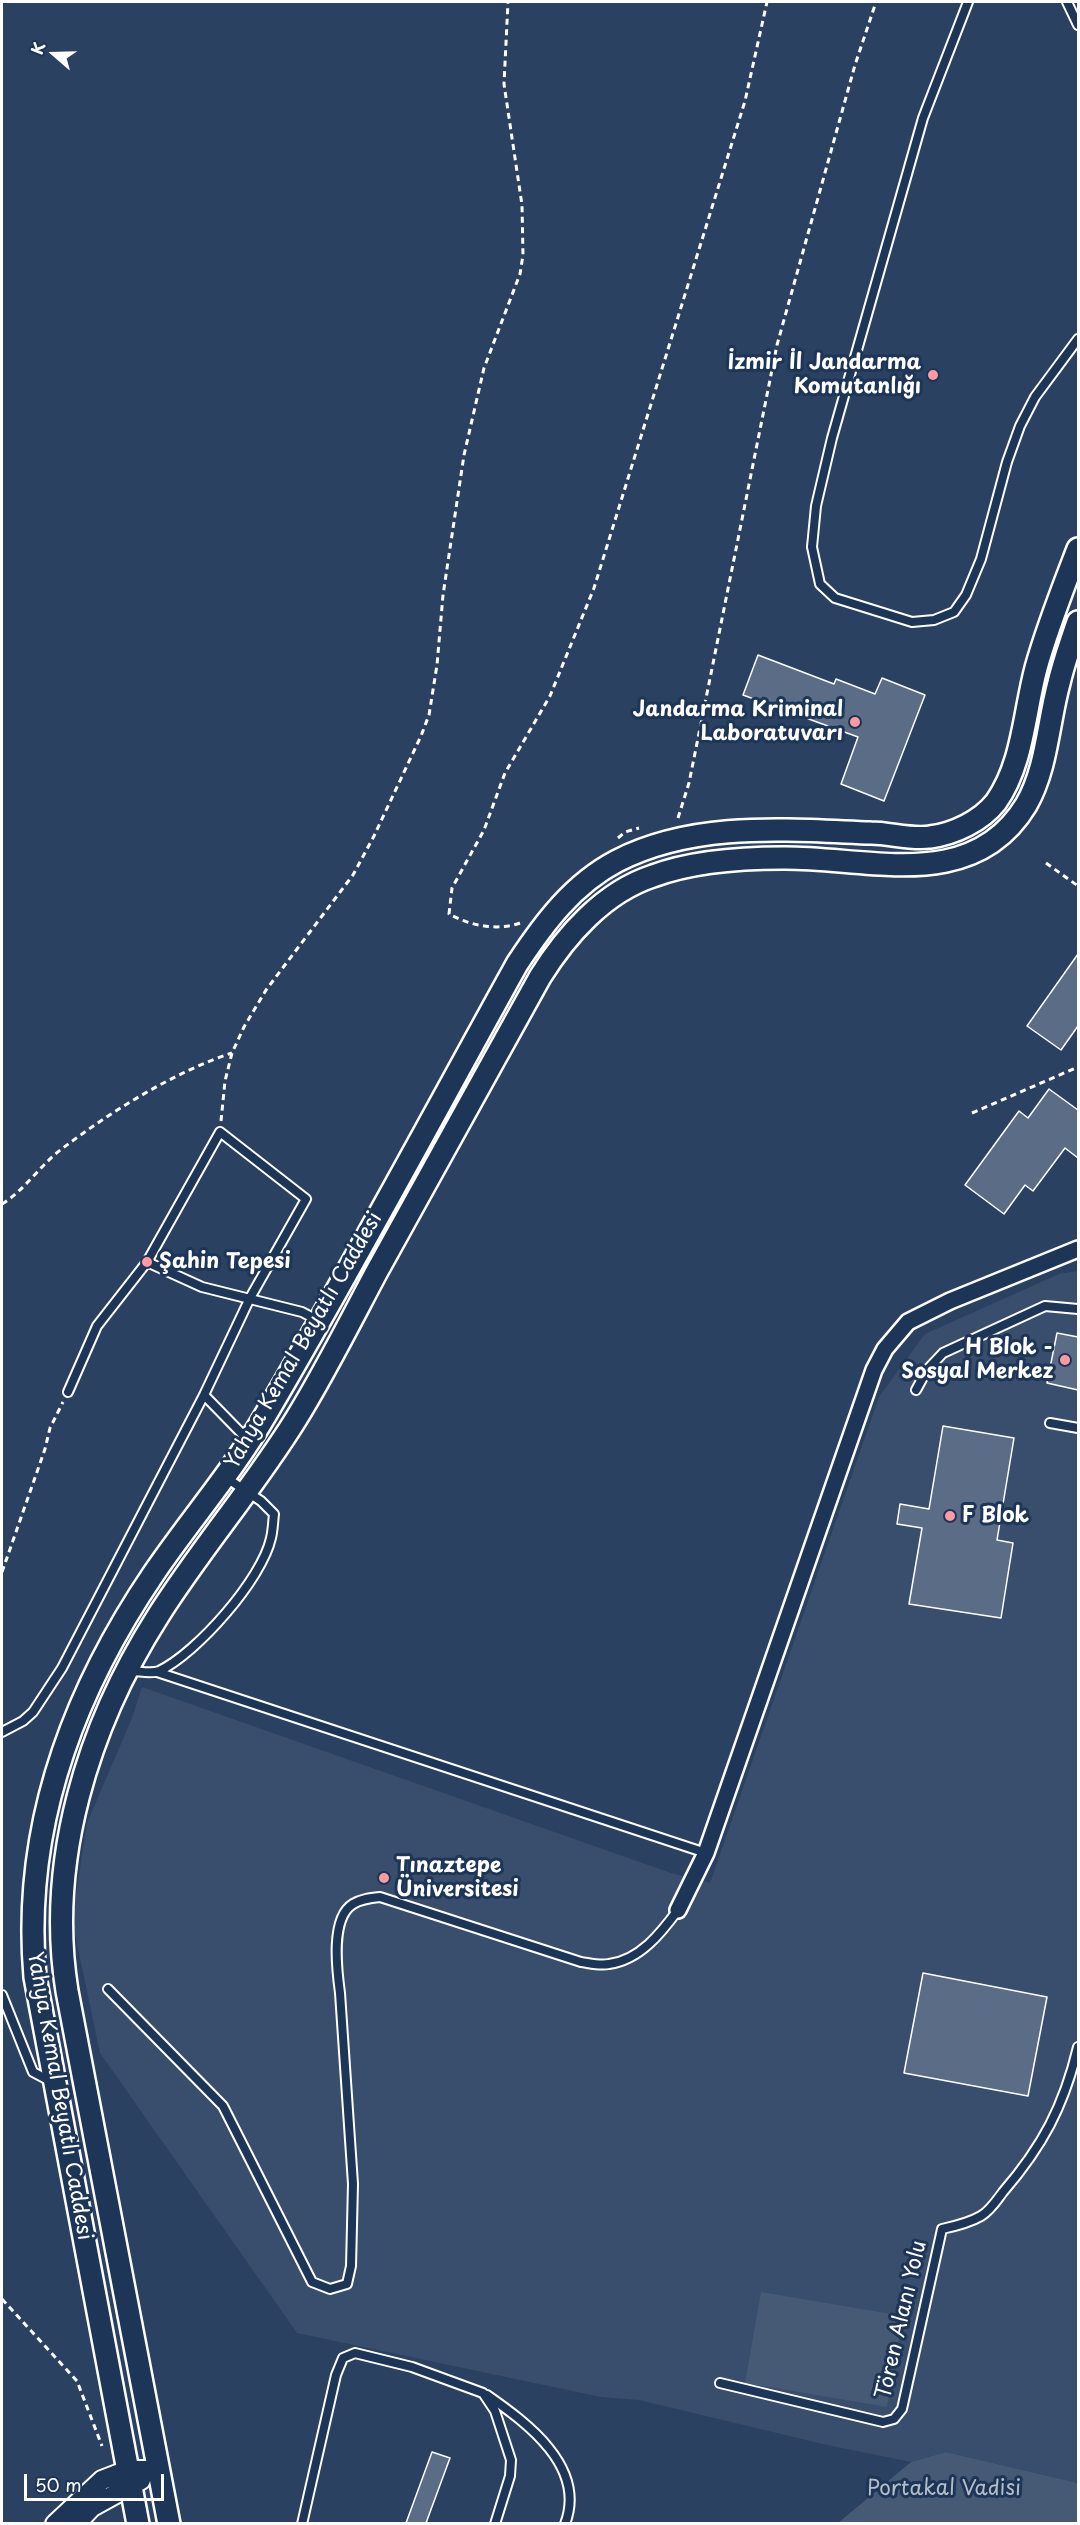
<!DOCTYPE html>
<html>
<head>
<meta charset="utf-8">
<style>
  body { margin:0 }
  #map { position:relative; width:1080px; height:2525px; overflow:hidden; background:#2a4161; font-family:"Playpen Sans",sans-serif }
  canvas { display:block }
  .frame { position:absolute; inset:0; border:3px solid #fff; pointer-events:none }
  .north { position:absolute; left:24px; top:24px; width:60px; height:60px; -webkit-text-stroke:4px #1d3557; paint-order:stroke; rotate:290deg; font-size:16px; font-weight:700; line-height:24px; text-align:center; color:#fff }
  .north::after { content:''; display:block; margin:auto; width:21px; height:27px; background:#fff; clip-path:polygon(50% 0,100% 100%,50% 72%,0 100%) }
  .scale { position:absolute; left:24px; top:2474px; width:140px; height:27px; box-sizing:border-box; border:3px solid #fff; border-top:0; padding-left:8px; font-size:18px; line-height:21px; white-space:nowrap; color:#fff; -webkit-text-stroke:4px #1d3557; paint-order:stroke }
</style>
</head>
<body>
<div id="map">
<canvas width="1080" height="2525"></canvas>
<div class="frame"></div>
<div class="north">K</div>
<div class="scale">50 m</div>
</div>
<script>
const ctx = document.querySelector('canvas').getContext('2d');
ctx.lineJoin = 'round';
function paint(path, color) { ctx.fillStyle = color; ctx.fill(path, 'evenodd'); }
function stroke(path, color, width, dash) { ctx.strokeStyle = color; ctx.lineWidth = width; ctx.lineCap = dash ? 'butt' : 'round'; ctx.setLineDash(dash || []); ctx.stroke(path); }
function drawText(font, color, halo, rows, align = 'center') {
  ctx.font = font + ' "Playpen Sans",sans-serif'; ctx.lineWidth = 6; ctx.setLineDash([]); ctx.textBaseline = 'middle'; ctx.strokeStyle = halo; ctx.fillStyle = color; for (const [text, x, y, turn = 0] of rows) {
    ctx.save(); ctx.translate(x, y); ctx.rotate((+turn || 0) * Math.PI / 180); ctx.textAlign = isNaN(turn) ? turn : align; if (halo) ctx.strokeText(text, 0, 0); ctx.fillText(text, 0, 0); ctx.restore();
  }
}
paint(new Path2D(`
  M1078,1271V2483L946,2452L911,2462L827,2445L639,2400L601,2397L297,2333L100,2053L72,1920L87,1823L132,1718L142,1687L671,1873L710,1883L879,1397L925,1334L1059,1274Z`), '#394e6c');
paint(new Path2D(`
  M761,2292L903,2316L887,2407L745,2383Z
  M946,2452L1078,2483V2523H838L911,2462Z`), '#465975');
const building = new Path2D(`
  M758,655L834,684L836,679L875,694L882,678L925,695L884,801L841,784L858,737L743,695Z
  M1078,954V1026L1061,1050L1027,1026Z
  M1049,1089L1078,1110V1158L1065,1148L1033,1191L1025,1185L1004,1214L965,1185L1019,1111L1028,1118Z
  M1057,1333L1078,1337V1390L1047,1383Z
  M943,1426L1014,1438L997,1540L1013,1543L1001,1618L909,1604L922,1528L897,1524L900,1504L929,1509Z
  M923,1973L1047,1997L1028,2096L904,2073Z
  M432,2452L450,2458L426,2523H406Z`);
paint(building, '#5b6c86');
stroke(building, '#fff', 1.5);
const service = new Path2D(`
  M968,2L923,118L832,438L816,506L812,547L820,584L835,598L912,622L934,620L954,612L966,595L981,559L1007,462L1020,426L1035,397L1078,339
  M1067,2L1078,25
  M147,1262L202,1287L302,1312L319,1321
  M916,1390L927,1370L943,1353L1045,1306L1078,1309
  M204,1395L247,1439
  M1050,1423L1078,1428
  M131,1671C139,1671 152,1674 159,1671C197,1653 262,1579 271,1538C273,1530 273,1522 274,1514L261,1501L225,1477
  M157,1672L706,1853
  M2,1732L23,1721L33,1712L62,1668L204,1395L250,1298L306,1199L220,1132L147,1262L97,1326L68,1392
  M108,1989L223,2106L312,2282L330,2289L347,2284L351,2266L353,2184L340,1993C337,1971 330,1918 353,1904C361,1899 370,1898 380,1897L581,1962C589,1963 600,1966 609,1964C640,1960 661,1933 678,1910
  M2,1995L33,2072L50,2081
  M720,2383L883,2422L894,2419L902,2409L942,2229C956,2226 969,2223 981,2216C990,2211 997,2200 1003,2192C1042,2147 1064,2106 1078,2047
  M487,2395C527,2423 587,2467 565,2524
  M302,2524L336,2375L343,2358L355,2353L412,2367L483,2393L495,2411L511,2460L510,2476L495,2524`);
const minor = new Path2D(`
  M678,1910L706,1853L874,1370L885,1349L908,1322L950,1301L1078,1249`);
const tertiary = new Path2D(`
  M55,2524L102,2480L128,2470H158
  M76,2524L92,2507L141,2480`);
const secondary = new Path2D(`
  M138,2524L35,1977C22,1830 72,1694 154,1573C190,1520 233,1471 266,1414C353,1266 434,1114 517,964C544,923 573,884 617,861C695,821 787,830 871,833C890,833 911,840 930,837C954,834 981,821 996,802C1023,764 1024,713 1036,668C1047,628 1063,588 1078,549
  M169,2524L67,1991C46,1861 88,1726 158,1616C201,1548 254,1487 296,1419C325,1372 350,1322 376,1273C431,1175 485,1076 540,977C566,935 604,892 653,876C693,861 741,858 783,858C867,857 972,894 1026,805C1047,769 1048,723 1059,683C1064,662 1071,642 1078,622`);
stroke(service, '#fff', 12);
stroke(minor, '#fff', 20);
stroke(tertiary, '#fff', 22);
stroke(secondary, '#fff', 26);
stroke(new Path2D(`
  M678,818L689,783L777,345L855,65L876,2
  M618,838L625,832L639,828
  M1046,863L1078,886
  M520,923C497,931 471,926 449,914L452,888L484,830L505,773L550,696L594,588L745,101L767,2
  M972,1113L1078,1067
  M221,1121L225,1081L232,1053L244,1027L266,990L353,875L374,836L421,736L429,715L437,665L443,595L464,455L484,368L520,274L523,255L522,205L504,84L508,2
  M2,1204C25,1190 41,1164 63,1148C110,1112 176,1071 232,1053
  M2,1572L45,1449L50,1428L63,1402
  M2,2299L77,2381L102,2446`), '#fff', 3, [6, 4.5]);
stroke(service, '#1d3557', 8);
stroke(minor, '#1d3557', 15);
stroke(tertiary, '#1d3557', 18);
stroke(secondary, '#1d3557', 21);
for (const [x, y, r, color] of [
  [933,375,6,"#ff9aa2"],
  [855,722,6,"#ff9aa2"],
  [147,1262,6,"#ff9aa2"],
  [1065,1360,6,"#ff9aa2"],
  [950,1516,6,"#ff9aa2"],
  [384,1878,6,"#ff9aa2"]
]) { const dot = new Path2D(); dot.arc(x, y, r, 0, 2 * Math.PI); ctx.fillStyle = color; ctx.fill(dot); stroke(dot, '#1d3557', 2); }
drawText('bold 21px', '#fff', '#1d3557', [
  ["İzmir İl Jandarma",921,363],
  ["Komutanlığı",921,387],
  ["Jandarma Kriminal",843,710],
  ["Laboratuvarı",843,734],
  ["Şahin Tepesi",159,1262,"left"],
  ["H Blok -",1053,1348],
  ["Sosyal Merkez",1053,1372],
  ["F Blok",962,1516,"left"],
  ["Tınaztepe",396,1866,"left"],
  ["Üniversitesi",396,1890,"left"]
], 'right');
drawText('21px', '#fff', '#1d3557', [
  ["Yahya Kemal Beyatlı Caddesi",304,1341,-60],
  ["Yahya Kemal Beyatlı Caddesi",59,2096,80],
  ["Tören Alanı Yolu",902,2320,-77]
]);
drawText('21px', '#b5bdc8', '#1d3557', [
  ["Portakal Vadisi",944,2489]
]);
</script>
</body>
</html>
